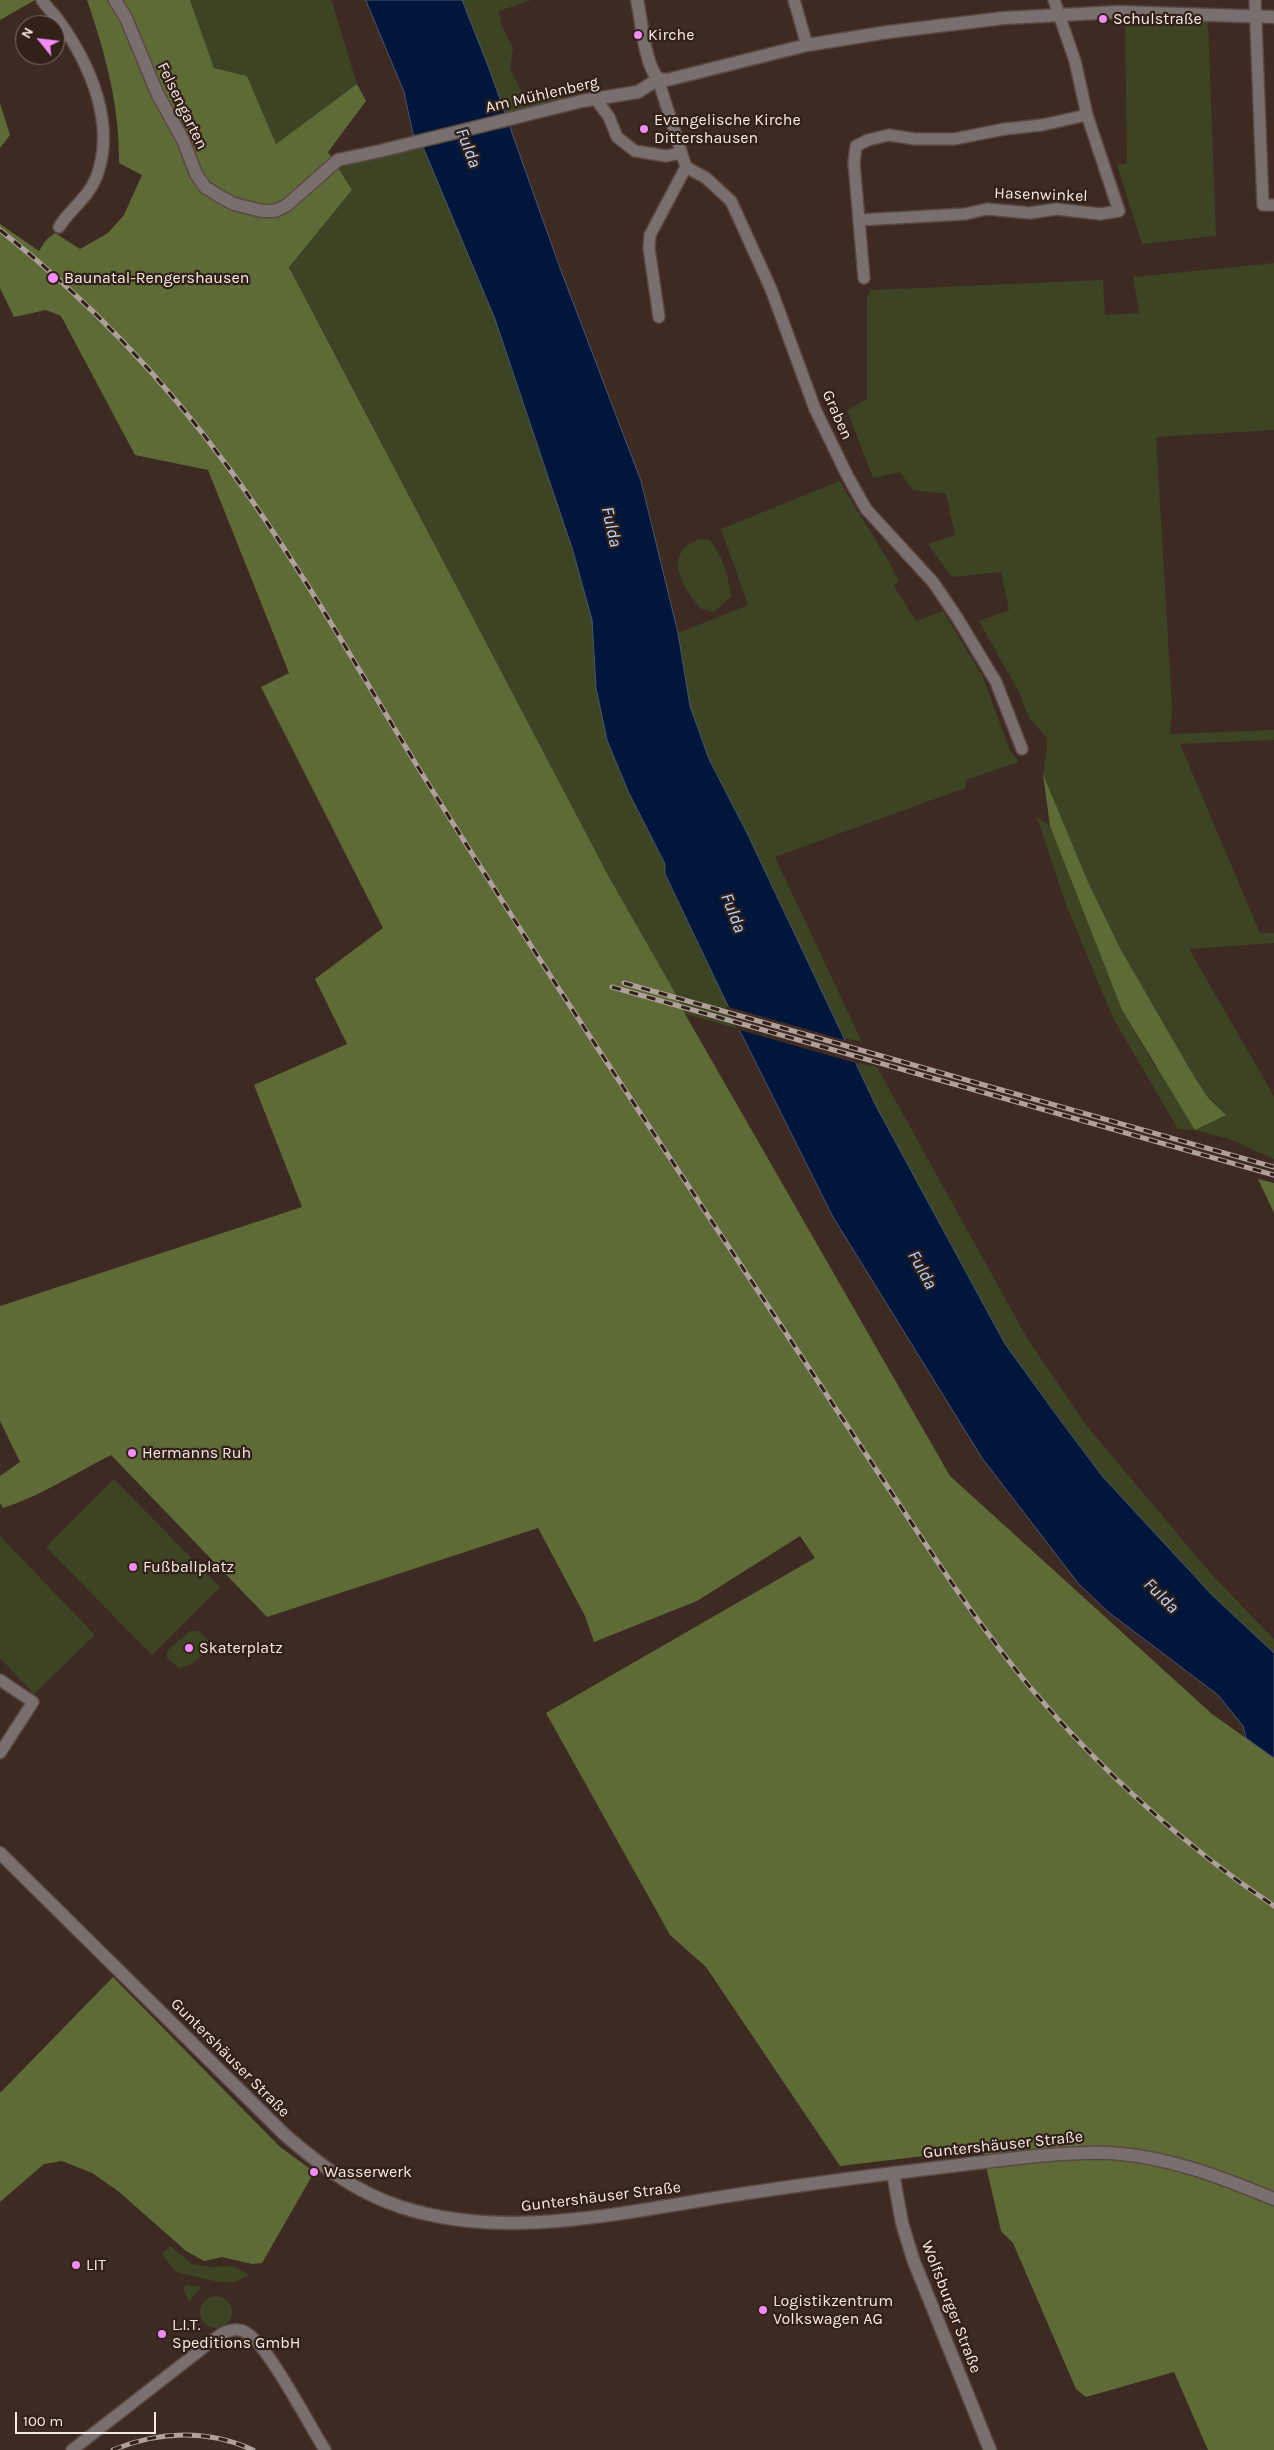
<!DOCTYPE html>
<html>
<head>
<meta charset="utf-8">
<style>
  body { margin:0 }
  #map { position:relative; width:1274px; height:2450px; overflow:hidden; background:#3c2a23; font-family:Karla,sans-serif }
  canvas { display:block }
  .north { position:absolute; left:15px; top:15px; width:50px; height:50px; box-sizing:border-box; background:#322119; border:1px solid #80716a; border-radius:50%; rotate:299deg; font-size:14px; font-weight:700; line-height:20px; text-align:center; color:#f5eae4 }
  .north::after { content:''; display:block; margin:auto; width:18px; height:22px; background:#f18bf5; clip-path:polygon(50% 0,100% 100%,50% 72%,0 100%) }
  .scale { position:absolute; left:15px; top:2412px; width:141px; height:22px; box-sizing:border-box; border:2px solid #f5eae4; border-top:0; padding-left:6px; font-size:15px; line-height:18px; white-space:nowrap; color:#f5eae4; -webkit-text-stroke:4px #322119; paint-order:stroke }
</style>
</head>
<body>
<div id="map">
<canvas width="1274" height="2450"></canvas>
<div class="north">N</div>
<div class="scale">100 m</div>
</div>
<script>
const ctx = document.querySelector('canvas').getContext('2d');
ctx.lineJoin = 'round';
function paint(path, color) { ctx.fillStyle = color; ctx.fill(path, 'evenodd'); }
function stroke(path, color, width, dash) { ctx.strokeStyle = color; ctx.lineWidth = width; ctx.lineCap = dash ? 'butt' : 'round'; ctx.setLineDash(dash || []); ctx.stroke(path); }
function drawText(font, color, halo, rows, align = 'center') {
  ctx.font = font + ' Karla,sans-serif'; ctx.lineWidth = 4.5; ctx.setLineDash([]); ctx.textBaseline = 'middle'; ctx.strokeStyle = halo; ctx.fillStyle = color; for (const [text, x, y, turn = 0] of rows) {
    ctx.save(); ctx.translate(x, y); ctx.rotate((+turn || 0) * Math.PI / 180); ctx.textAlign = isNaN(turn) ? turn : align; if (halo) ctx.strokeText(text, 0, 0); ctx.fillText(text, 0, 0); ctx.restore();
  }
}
paint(new Path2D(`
  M190,0H329L332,2L357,84L276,144L247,76L214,68Z
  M462,0H532L499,11L501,24L513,48L510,69L521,90L532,101L561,97L566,107L508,119Z
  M1208,21L1216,236L1142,244L1117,165L1127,163L1125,22Z
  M423,147L495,319L573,551L592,620L607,740L628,791L665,864V874L739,1029L685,1014L673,989L609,877L289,266L352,190L328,152L338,160L380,151Z
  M1274,263V430L1156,437L1172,706L1170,734L1274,730V740L1180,744L1260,933H1274V943L1189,949L1274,1096V1159L1229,1139L1195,1130L1178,1129L1113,1018L1065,902L1037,817L1050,826L1122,1010L1154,1065L1225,1115L1209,1099L1195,1078L1121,950L1088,882L1043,774L1047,750V738L1029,718L1020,694L979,621L1009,610L1001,572L952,577L928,544L955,535L946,494L913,490L900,472L873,478L847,410L867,399V298L871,290L1103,280L1105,315L1139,313L1133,277Z
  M840,481C858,515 882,546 899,581L894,586L916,621L943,611L982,675L1010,750L1019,762L966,780L965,788L775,857L862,1042L844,1038L747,833L709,759L690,706L678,633L748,605L721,529Z
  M698,539L710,540C723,557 728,574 731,596L714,612L701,609C689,594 668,568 684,548C687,545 694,542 698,539Z
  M855,1062L877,1067L1027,1338L1086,1425L1213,1576L1274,1639V1653L1212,1595L1103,1477L1005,1344L876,1106Z
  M114,1479L220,1587L152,1655L46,1547Z
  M0,1536L95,1635L34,1694L0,1658Z
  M190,1631H198L206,1637L210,1645C203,1657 193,1665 179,1668L167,1658V1651Z
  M170,2246L192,2264L210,2267L233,2266L250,2275L234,2282H219L176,2272L162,2254Z
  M186,2285L201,2287L189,2302L183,2289Z
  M200 2312a16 16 0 1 1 32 0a16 16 0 1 1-32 0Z`), '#3c4423');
paint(new Path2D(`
  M0,0H35L0,20Z
  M87,0H190L214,68L247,76L276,144L357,84L366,101L328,152L352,190L289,267L609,877L673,989L685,1014L950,1476L1212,1714L1274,1758V2450H1208L1174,2372L1086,2397L1076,2389L1013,2243L1001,2231L982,2149L840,2166L706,1967L670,1935L546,1713L815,1558L800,1536L697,1601L594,1642L585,1616L538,1528L267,1617L111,1455C75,1473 41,1496 3,1508L0,1503V1476L20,1462L0,1421V1306L302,1207L254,1085L347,1044L315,979L383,928L261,687L289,673L208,470L135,455L61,316L46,310L14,317L0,288V224L39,251L46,240L55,233L80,249L108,233L124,215L142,175L119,163C120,107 105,52 87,0Z
  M0,103L10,135L0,148Z
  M1043,774L1088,882L1121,950L1195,1078L1209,1099L1226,1115L1195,1130L1122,1010L1050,826Z
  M1258,1179L1274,1183V1213Z
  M113,1977L280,2147L309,2168L312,2176L262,2263L252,2264L222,2257L204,2261L186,2251L118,2191L92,2173L62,2161L44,2164L0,2202V2093Z`), '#5f6b36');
const water = new Path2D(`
  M366,0H462L490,71L560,268L641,481L678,633L690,706L709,759L747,833L876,1106L1005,1344L1066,1428L1103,1477L1212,1595L1274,1653V1758L1246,1738L1243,1726L1218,1695L1107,1611L1078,1583L982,1458L833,1217L739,1029L665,874V864L628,791L607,740L596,688L592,620L573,551L495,319L423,147L413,134L404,92Z`);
paint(water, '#00163b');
stroke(water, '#4a566e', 1);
paint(new Path2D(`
  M725,1006L848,1041L859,1064L736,1029Z`), '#3c2a23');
const minor = new Path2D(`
  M42,0C47,8 54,13 59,21C90,64 117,125 96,178C88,198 70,209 59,227
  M794,0L807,45
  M1255,0L1263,205H1274
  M658,79L686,167L706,178L731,201L771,289L815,409L847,475L866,509L933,582L958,619L996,682L1022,749
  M595,98L609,117L617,137L635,151L666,156L681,153
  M860,220L965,214L987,209L1030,213L1056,209L1100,214L1119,211L1087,115L1075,61L1054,0
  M864,278L854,163L856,146L868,140L889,135L915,139H954L1005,129L1042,125L1087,115
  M659,317L649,248L650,235L686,167
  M0,1680L33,1702L0,1753
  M72,2450L221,2334C228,2331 235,2328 243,2331C265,2338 310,2427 325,2450`);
const tertiary = new Path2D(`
  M115,0L126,18L157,93L184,142L196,174L205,187L219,196L234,204L262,211H275L287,205L338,160L380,151L582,101L638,92L658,79
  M637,0C642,22 644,62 658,79
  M658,79L667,80L807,45L888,32L1004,18L1118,12L1274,17
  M0,1853L284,2134C320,2165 355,2192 401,2207C497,2238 600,2217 697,2201C782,2187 867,2176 952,2166C1001,2160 1063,2151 1111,2153C1169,2157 1221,2177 1274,2199
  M893,2173L902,2223L913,2259L990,2450`);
stroke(minor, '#5a4942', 14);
stroke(tertiary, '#5a4942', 15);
stroke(minor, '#796f6e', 11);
stroke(tertiary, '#796f6e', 12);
const rail = new Path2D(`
  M0,230C86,298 163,378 228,467C297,561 355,664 416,764C528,945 646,1122 764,1300C807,1365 850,1430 893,1495C936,1560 979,1626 1029,1686C1100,1770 1182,1844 1274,1906
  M624,983L1274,1167
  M612,987L1274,1175
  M113,2450C158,2431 208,2429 253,2450`);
stroke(rail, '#aea09a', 5);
stroke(rail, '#322119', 3, [9]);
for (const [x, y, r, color] of [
  [1103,19,5,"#f18bf5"],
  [638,35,5,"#f18bf5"],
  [644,129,5,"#f18bf5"],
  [53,278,6,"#f18bf5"],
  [132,1453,5,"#f18bf5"],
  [133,1567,5,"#f18bf5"],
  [189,1648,5,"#f18bf5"],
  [314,2172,5,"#f18bf5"],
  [76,2265,5,"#f18bf5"],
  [763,2310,5,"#f18bf5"],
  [162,2334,5,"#f18bf5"]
]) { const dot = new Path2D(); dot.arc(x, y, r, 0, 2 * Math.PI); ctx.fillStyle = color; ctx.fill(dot); stroke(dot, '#322119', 2); }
drawText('16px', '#f5eae4', '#322119', [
  ["Schulstraße",1113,19],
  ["Kirche",648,35],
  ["Evangelische Kirche",654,120],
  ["Dittershausen",654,138],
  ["Baunatal-Rengershausen",64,278],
  ["Hermanns Ruh",142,1453],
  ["Fußballplatz",143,1567],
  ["Skaterplatz",199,1648],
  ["Wasserwerk",324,2172],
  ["LIT",86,2265],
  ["Logistikzentrum",773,2301],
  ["Volkswagen AG",773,2319],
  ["L.I.T.",172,2325],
  ["Speditions GmbH",172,2343]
], 'left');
drawText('16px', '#f5eae4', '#322119', [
  ["Am Mühlenberg",542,95,-13],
  ["Felsengarten",182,106,64],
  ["Hasenwinkel",1041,195,2],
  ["Graben",837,415,66],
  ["Guntershäuser Straße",230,2058,45],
  ["Guntershäuser Straße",1003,2145,-6],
  ["Guntershäuser Straße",601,2197,-7],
  ["Wolfsburger Straße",951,2307,69]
]);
drawText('italic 18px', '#b9d6ff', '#322119', [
  ["Fulda",468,148,69],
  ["Fulda",611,527,77],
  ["Fulda",733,913,69],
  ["Fulda",922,1270,61],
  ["Fulda",1161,1596,45]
]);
</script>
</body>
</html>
